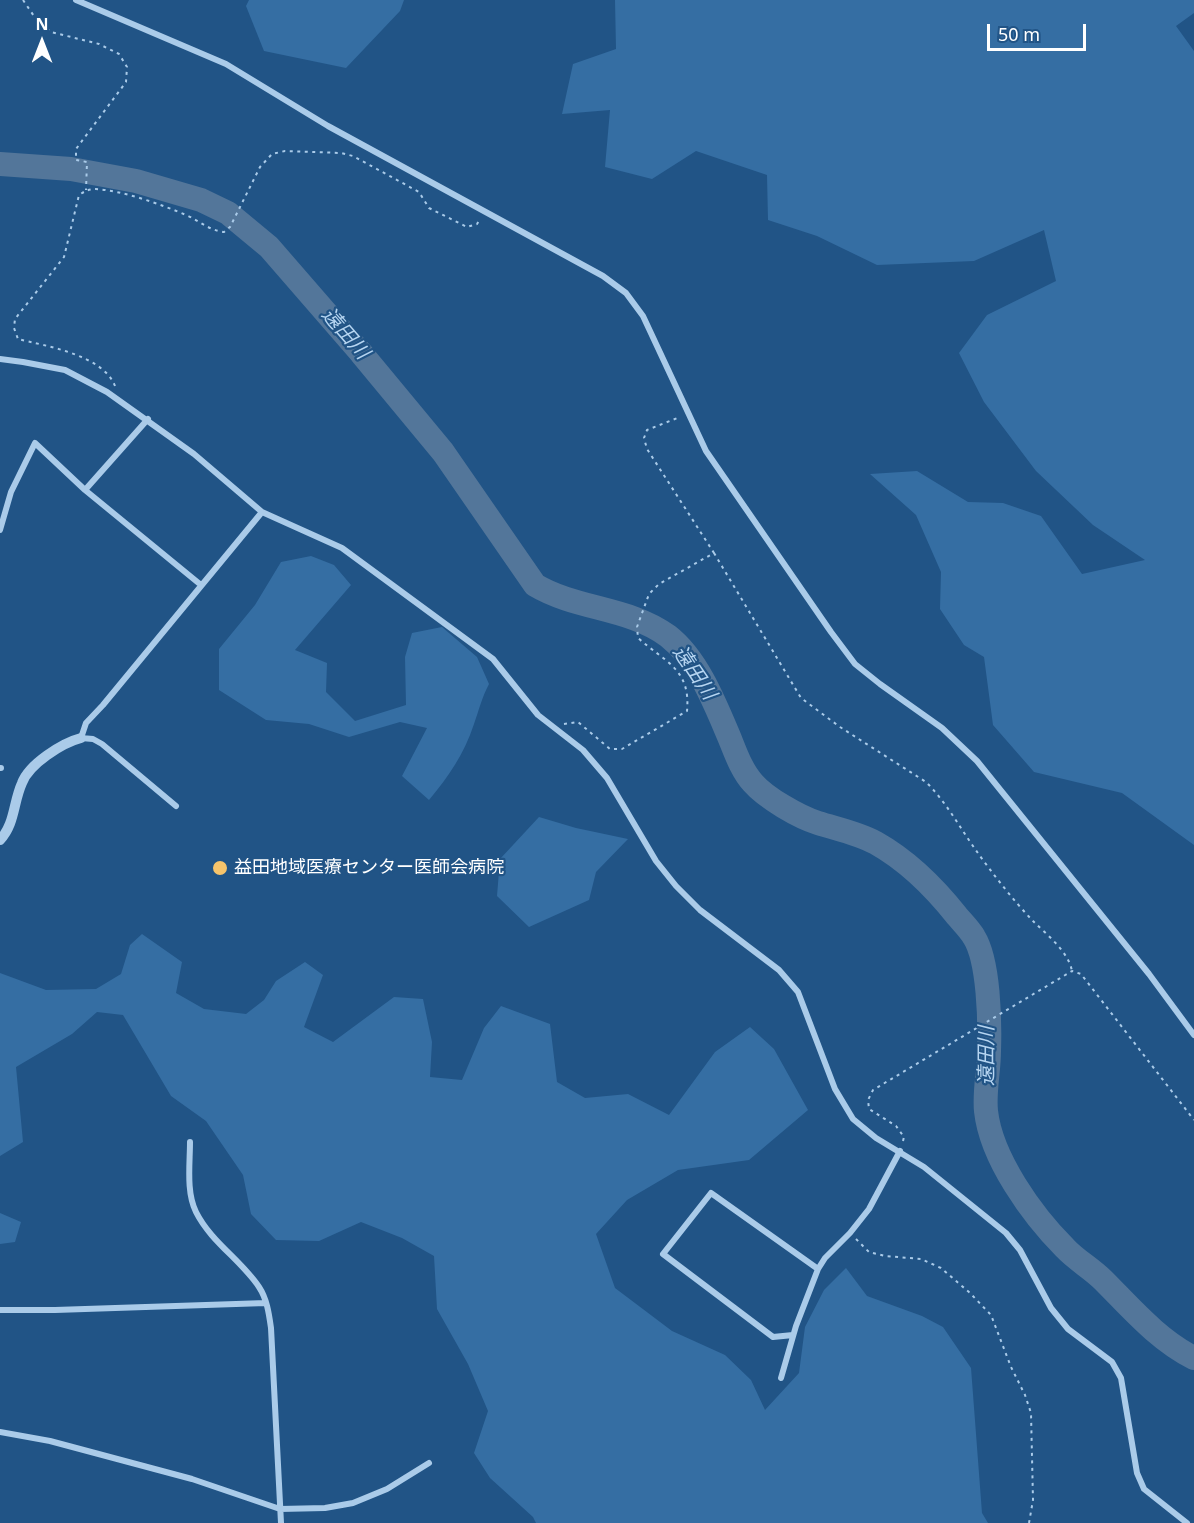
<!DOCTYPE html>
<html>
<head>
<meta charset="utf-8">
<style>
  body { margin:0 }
  #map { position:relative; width:1194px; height:1523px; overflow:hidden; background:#215486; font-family:"Noto Sans",sans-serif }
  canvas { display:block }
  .north { position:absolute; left:12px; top:12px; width:60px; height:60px; -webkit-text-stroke:4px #215486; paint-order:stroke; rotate:0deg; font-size:16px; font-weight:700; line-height:24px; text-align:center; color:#fff }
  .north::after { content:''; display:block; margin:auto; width:21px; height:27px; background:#fff; clip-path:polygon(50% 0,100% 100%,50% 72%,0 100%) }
  .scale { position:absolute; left:987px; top:24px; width:99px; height:27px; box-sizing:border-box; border:3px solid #fff; border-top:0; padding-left:8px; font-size:18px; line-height:21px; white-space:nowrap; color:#fff; -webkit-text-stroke:4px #215486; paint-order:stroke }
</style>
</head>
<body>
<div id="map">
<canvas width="1194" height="1523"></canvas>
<div class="north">N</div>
<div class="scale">50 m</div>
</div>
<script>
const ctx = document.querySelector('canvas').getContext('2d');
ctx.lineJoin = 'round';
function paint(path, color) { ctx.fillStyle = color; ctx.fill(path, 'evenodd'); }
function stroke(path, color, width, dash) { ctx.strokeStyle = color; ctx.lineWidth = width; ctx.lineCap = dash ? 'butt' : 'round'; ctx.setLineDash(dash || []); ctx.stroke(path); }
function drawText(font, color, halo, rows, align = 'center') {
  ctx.font = font + ' "Noto Sans","Noto Sans JP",sans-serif'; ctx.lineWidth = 4.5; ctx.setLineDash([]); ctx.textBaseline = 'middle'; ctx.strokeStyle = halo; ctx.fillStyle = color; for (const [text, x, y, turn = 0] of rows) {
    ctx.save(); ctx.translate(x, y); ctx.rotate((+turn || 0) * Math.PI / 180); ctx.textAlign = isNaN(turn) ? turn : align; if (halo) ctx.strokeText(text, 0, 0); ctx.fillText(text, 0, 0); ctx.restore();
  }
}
paint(new Path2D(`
  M249,0H404L400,11L346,68L264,51L246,6Z
  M615,0H1194V13L1176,26L1194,51V845L1122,793L1034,772L993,725L984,657L964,645L940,609L941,572L916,515L870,474L917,471L968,502L1003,503L1041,516L1082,574L1145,560L1093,525L1036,471L984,402L959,353L987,315L1056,281L1044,230L974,261L877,265L817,236L768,220L767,175L696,151L652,179L605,167L610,110L562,114L573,64L616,49Z
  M311,556L334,565L351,585L295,650L327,663L326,692L355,721L406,705L405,657L412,633L442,627L477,657L489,684C482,697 479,710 474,724C464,754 449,776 429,800L402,776L427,728L400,722L349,737L309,724L266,720L219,690V649L255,605L281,562Z
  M539,817L576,828L628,839L596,872L589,900L529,927L497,896L500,859Z
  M142,934L182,962L176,993L204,1009L246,1014L264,1000L276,981L305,962L323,975L304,1027L333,1042L394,997L423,999L432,1042L430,1077L462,1080L484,1028L501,1006L550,1024L557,1082L585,1098L628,1094L669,1115L715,1052L750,1027L774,1049L808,1110L749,1160L678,1170L627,1200L596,1234L615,1288L672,1331L725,1355L751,1380L765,1410L799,1373L805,1327L824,1290L846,1268L867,1296L922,1316L943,1327L971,1368L982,1513L988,1523H536L533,1517L490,1478L474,1453L488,1411L468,1364L437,1309L434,1256L402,1238L361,1222L319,1241L276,1240L251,1214L243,1175L206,1121L171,1096L123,1015L97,1012L72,1034L16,1067L23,1142L0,1156V973L46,990L96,989L121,974L130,945Z
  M0,1213L21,1222L15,1242L0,1244Z`), '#356ea3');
stroke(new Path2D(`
  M0,164L71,169L136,181L201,200L228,213L269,247L361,353L443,452L535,585C577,610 629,607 668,636C698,659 716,706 730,739C736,754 742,771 753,783C766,798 799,817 818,823C837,829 858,833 876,843C908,861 934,887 957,916C963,923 970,930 974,937C989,961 990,1022 989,1051C989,1071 984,1091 986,1111C991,1158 1032,1215 1065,1248C1076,1260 1091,1268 1103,1280C1131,1308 1158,1340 1194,1358`), '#53769a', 24);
stroke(new Path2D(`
  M23,0L38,22L51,32L99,44L119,54L127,67L126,82L76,149V160L87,162L86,190
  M115,386C103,355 46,346 18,339L14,328L15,319L64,257L79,195C85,191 89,189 96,189C124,191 160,204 186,215C200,221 208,230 224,232L230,227L260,167L272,154L285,151L341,153L353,156L419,192L429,208L467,227L477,224L480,219
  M714,553L801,698L840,727L926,782C946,802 959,826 975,849C992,873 1013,900 1033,921C1047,935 1068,951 1072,971
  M564,724L578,722L610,749H622L687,711C691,669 665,662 638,638L637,627L649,594L659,584L714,553L647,449L644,438L647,430L680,417
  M903,1141L904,1137L896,1126L869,1109L868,1100L873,1090L1072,971L1081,974L1194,1120
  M856,1239L869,1252L885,1256L921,1259L941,1268L970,1293L991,1315L1011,1367L1025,1395L1031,1413L1033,1500L1029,1523`), '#aacbe9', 2, [3, 4.5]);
stroke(new Path2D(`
  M76,0L226,64L328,126L603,276L626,293L643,316L706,451L831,632L855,664L880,684L942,728L977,761L1149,974L1194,1035
  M0,359L23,362L65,370L107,392L194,454L262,512L342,548L493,659L538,715L583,750L607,778L656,861L676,886L700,910L779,970L798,992L835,1089L853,1119L876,1138L924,1167L1006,1233L1020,1250L1051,1308L1068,1329L1112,1362L1121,1378L1137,1473L1144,1489L1187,1523
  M85,490L148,419
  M0,530L11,492L35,443L85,490L201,585
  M0,768H1
  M176,806L102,744L93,739L81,738L86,723L103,705L262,512
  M190,1142C190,1164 186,1192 196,1212C211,1242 241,1260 259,1287C267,1299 269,1314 271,1328L281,1523
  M0,1310H55L266,1303
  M793,1335L773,1337L663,1254L711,1193L818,1269
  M781,1378L796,1326L818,1269L825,1258L850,1233L869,1209L900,1151
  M0,1432L50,1441L192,1479L280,1509L325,1508L353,1503L387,1489L429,1463`), '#aacbe9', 6);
stroke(new Path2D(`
  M0,840C15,824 13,803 22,783C29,764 62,743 81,738`), '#aacbe9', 10);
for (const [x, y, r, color] of [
  [220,868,8,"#f6c46b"]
]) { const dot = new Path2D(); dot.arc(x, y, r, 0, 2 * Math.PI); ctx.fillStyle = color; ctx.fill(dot); stroke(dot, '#215486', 2); }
drawText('18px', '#fff', '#215486', [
  ["益田地域医療センター医師会病院",234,868]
], 'left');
drawText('italic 20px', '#b6d5f1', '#215486', [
  ["遠田川",345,334,49],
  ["遠田川",694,673,56],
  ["遠田川",987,1056,-90]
]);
</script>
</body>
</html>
